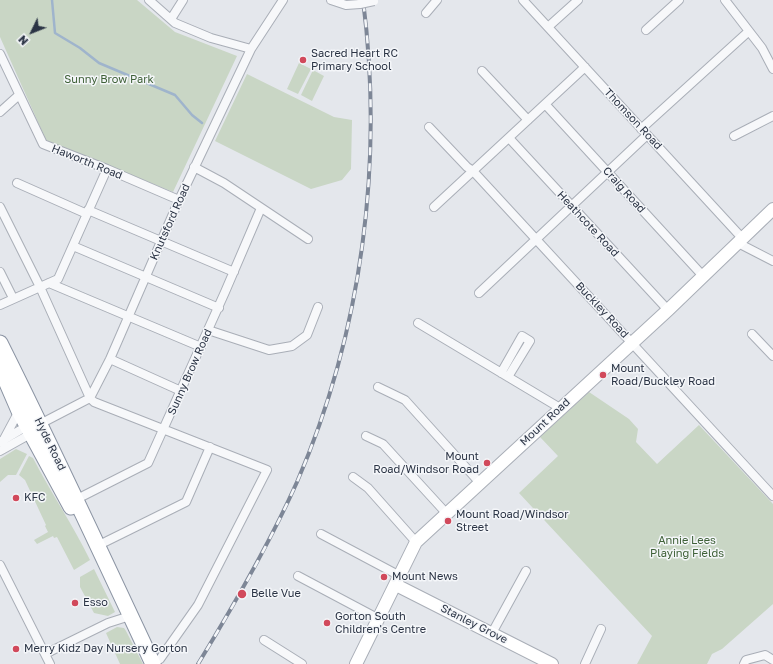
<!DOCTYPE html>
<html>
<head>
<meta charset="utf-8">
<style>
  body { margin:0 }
  #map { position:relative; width:773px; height:664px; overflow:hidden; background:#e4e7ec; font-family:"Golos Text",sans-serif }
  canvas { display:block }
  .north { position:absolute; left:12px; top:12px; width:40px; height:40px; -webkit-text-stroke:3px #f4f6f9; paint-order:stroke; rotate:227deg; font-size:11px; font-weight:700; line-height:16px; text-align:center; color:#2b3445 }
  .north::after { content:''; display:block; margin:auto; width:14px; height:18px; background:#2b3445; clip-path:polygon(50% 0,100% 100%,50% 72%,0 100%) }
</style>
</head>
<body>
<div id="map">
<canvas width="773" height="664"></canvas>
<div class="north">N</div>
</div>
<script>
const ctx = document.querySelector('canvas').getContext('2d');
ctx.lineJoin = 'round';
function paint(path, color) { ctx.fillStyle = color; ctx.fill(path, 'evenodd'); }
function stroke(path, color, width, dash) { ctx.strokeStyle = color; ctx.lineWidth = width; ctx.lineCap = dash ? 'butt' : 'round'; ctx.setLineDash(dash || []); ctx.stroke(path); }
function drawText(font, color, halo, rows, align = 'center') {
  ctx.font = font + ' "Golos Text",sans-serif'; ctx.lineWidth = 3; ctx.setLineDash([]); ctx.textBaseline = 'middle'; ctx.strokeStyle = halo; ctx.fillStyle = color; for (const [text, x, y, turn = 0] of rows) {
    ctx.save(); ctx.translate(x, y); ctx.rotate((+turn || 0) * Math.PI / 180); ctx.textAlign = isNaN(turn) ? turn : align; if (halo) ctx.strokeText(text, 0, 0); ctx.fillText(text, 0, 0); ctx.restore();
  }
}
paint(new Path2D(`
  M0,0H137L175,32L237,56L173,192L46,140L0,37Z
  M299,63L311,69L298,94L287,89Z
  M313,70L324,76L312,101L301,95Z
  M247,74L334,117L352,120L351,169L342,180L311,189L215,141Z
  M589,392L629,419L638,429L636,442L657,464L699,425L773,504V604L722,649L712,654L707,664H637L652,636L519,493L558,456L540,437Z
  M16,449L27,454L16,475H8L0,482V459Z
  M29,456L33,458C51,493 73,525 90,560L74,570L57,537L54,538L53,536L37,544L34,540L48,532L45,526L46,525L25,480L19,475Z
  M94,569L115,612L108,616L94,613L80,587V577Z
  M117,627L124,628L126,631L143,664H120L106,633Z`), '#c9d6c5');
stroke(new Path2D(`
  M52,0L55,33L80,48L99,63L175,95L192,115L202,123`), '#9fb4cc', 2.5);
const street = new Path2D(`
  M149,0L175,23L211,38L251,49
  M331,0L346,5L360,4
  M523,0L743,239
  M725,0L762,48L773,69
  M426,13L437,0
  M171,19L183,0
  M548,27L578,0
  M646,30L679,0
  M0,54L43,144L107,169L179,200
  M482,71L528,120
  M545,104L703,276
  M0,112L19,95
  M429,127L467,167L473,171L773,496
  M641,129L749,31
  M734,136L773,116
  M509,138L668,310
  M194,167L224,183L308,239
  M17,183L87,214
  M0,207L40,287L90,398L94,402L267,470L198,605L160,659L153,663
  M434,207L585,67
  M88,210L234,272
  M738,243L773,261
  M73,246L219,308
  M0,272L13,298
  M49,283L201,347
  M479,293L647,135
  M0,305L58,279L107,169
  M418,323L560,408
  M208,330L269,350L292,346L307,335L318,307
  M752,334L773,356
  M110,359L181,391
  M501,373L522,336L530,341L508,377
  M378,387L405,400L480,483
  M366,436L383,444L447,514
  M4,439L19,411
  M0,442L27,426L40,424L90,398L110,359L179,200L241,70L251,49L283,0
  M0,451L34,432
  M353,477L368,488L416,542
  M77,499L148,463L225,292L261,208
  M321,534L400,576
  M97,546L186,502L210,447
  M0,565L50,664
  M298,576L379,619
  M492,633L526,571
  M264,640L302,664
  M45,654L108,623L130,616
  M585,664L601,629
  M744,664L746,660L765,655L773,660`);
const secondary = new Path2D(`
  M396,585L552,664
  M356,664L416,542L668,310L773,209`);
const highway = new Path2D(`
  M0,343C53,449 103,557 153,664
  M0,367L19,411L71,507`);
stroke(street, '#a9aeb7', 10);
stroke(secondary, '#a9aeb7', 14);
stroke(highway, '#8b94a3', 17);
stroke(street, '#f7f8fa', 8);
stroke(secondary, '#fff', 12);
stroke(highway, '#fff', 15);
const rail = new Path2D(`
  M198,664C234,605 269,545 297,482C362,332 384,162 363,0`);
stroke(rail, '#7d8696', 4);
stroke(rail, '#f4f6f9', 2.5, [8]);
const streetBridge = new Path2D(`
  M360,4L374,1`);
stroke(streetBridge, '#a9aeb7', 10, []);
stroke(streetBridge, '#f7f8fa', 8);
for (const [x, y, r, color] of [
  [303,60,4,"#d1495b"],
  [603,375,4,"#d1495b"],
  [487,463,4,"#d1495b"],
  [16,498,4,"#d1495b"],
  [448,521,4,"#d1495b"],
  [384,577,4,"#d1495b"],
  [242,594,5,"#d1495b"],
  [75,603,4,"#d1495b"],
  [327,623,4,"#d1495b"],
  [16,649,4,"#d1495b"]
]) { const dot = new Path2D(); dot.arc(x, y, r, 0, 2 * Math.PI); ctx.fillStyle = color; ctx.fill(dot); stroke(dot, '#f4f6f9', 1.5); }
drawText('11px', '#2b3445', '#f4f6f9', [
  ["Sacred Heart RC",311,54],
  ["Primary School",311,67],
  ["Mount",611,369],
  ["Road/Buckley Road",611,382],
  ["Mount",479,457,"right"],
  ["Road/Windsor Road",479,470,"right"],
  ["KFC",24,498],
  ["Mount Road/Windsor",456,515],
  ["Street",456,528],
  ["Mount News",392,577],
  ["Belle Vue",251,594],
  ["Esso",83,603],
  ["Gorton South",335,617],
  ["Children's Centre",335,630],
  ["Merry Kidz Day Nursery Gorton",24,649]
], 'left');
drawText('11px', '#3f6138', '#f4f6f9', [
  ["Sunny Brow Park",109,80],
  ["Annie Lees",687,541],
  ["Playing Fields",687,554]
]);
drawText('11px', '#2b3445', '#f4f6f9', [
  ["Thomson Road",633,119,47],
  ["Haworth Road",87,162,22],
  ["Craig Road",624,190,48],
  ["Knutsford Road",170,222,-66],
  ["Heathcote Road",588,224,47],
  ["Buckley Road",602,310,47],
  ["Sunny Brow Road",190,372,-66],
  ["Mount Road",545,422,-43],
  ["Hyde Road",50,444,64],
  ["Stanley Grove",474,624,27]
]);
</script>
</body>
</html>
